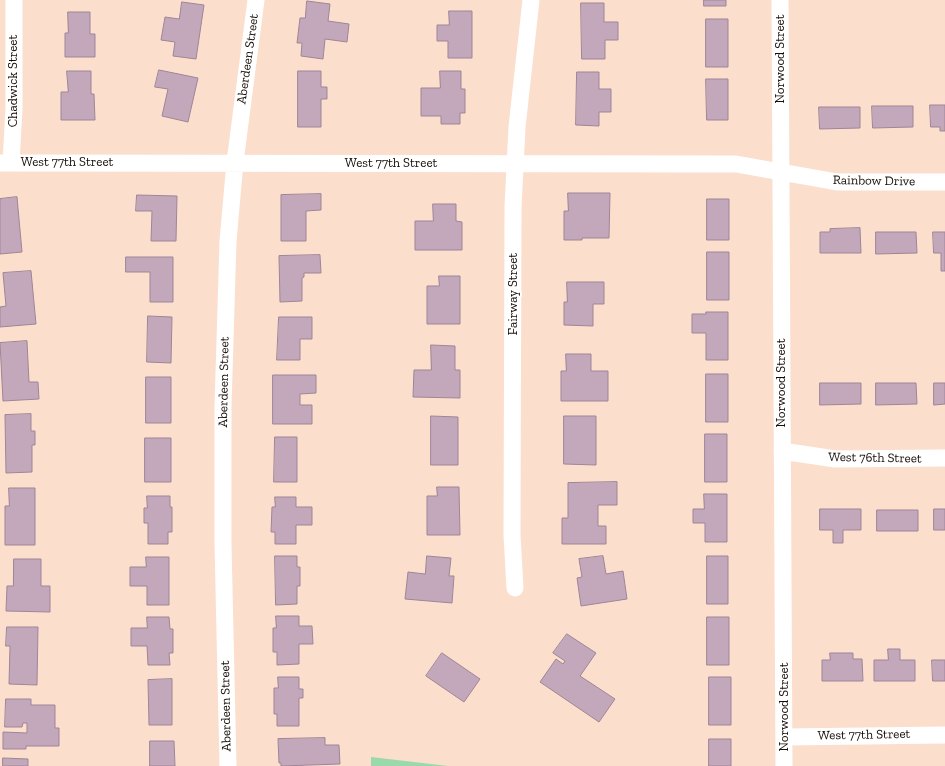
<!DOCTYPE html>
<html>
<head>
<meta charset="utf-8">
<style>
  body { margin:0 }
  canvas { display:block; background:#fbdecc }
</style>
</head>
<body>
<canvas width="945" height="766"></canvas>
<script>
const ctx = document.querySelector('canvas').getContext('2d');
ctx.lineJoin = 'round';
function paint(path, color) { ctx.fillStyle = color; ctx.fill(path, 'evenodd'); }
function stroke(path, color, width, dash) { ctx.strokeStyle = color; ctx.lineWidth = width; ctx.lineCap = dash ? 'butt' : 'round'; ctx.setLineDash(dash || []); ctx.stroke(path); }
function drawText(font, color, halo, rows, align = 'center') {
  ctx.font = font + ' "Zilla Slab",serif'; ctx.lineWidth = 4; ctx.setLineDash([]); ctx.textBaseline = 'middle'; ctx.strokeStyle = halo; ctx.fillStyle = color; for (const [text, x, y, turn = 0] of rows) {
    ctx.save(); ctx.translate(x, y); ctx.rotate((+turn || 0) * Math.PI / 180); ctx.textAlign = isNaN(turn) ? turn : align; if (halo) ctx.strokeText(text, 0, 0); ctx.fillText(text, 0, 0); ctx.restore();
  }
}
paint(new Path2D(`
  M371,757L448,766H371Z`), '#99d9ac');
const building = new Path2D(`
  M704,0H726V6H704Z
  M307,1L330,4L328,21L349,24L347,42L325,39L323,59L301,56L302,43H297L300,18H305Z
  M182,2L204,5L196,59L173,56L175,42L161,40L165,17L179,19Z
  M581,3H604V22H618V40H605V59H582Z
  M449,11H472V58H448V41H437V25H449Z
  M68,12H90V34H95V57H65V33H68Z
  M706,19H728V67H706Z
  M159,70L198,78L188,122L162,116L168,89L155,87Z
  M67,71H91V94H94L95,120H61V92H68Z
  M298,71H321V87H327V99H321V127H298Z
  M440,71H461V89H465V113H460V124H441V116H421V88H440Z
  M577,72H599V89H611V112H599V126L576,125Z
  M706,79H728V120H707Z
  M930,105H945V131H940V127H931Z
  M872,106H913V127L873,128Z
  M819,107H860V128L820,129Z
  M568,193H610L609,238H582V240H564V211H568Z
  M321,194V210L306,211V241H281V195Z
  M137,195L177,196L176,241H151L152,211H136Z
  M17,197L22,252L0,254V199Z
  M707,199H729V240H707Z
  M433,204H456V221L462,222V250H415V221H433Z
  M860,228L861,253H820V232H830V229Z
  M876,232H916L917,253L876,254Z
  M933,232H945V271H941V253H934Z
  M707,252H729V300H707Z
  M320,255L321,273H304V277L302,278V301L280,302L279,256Z
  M126,257H173V302H150V272H126Z
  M31,271L36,324L0,327V307L6,306L3,273Z
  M439,276H460V324H427V286H439Z
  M567,282H604V304H593V326L564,325V302H567Z
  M706,312H728V360H706V333H692V314H706Z
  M148,316L172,317L171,363L147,362Z
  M279,317H312V339H300V360H277Z
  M27,341L29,382H38L39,399L3,401L0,343Z
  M431,345L455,346V370H460V398L413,397L414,370H431Z
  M566,354H591V371H608V401H561V371H566Z
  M706,374H728V422H706Z
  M273,375H316V393L300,394V405H312V424H273Z
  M146,377H171V423H146Z
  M820,383H861V404L820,405Z
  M876,383H916L917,404L876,405Z
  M934,383H945V404L934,405Z
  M31,414V431H35V445H32V472L6,473L5,415Z
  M431,416L458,417V465H431Z
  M564,416H596V465L564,464Z
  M705,434H727V482H705Z
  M275,437H297V482H274Z
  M145,438H171V482H145Z
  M617,482V505H598V526H606V544H562V518H568V483Z
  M437,487H459L460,535H427V496H437Z
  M9,488H35V545H5V506H9Z
  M704,494H727V542H705V523H693V509H704Z
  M147,496H170V507H172V532H168V544H148V523H144V508H147Z
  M275,497H296V507H312V525H296V544H275V532H271L272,507H275Z
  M820,509H861V530H843V543H833V530H820Z
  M934,509H945V530H934Z
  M877,510H918V531H877Z
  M275,556H297V567H300V586H297V604L276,605Z
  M427,556L451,558L449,576H454L452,603L405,599L408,572L425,574Z
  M603,556L606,574L623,571L627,599L581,606L577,578L582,577L579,559Z
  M707,556H728V604H707Z
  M146,557H169V605H147V586H130V567H146Z
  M14,559H41V586H50V612L6,611L7,586H13Z
  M276,616H299V626H312L313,644H299V664L277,665V652H273V628H276Z
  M147,617H169L170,629H173V653H169L170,665H148L147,646H131V628H147Z
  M707,617H729V665H707Z
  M7,627H38L37,685L9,684L10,646H6Z
  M567,634L596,653L580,676L615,699L599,722L540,682L556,659L563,664L565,661L553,653Z
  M888,649H900V660H915V681H874V660H888Z
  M442,653L480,679L464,702L426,676Z
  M830,653H853V659H862L863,681H822V660H830Z
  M932,660H945V681H933Z
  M278,677H299V689H303V698H299V726H277V714H274V688H278Z
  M709,677H731V725H709Z
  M172,679V725H149L148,680Z
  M6,699H31V705H55V728H59V746H26V749H3V732L27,733V723H23L22,727H5Z
  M325,738V745H339L340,764L281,766V763H279L278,739Z
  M709,739H731V766H709Z
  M150,741H174L175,766H150Z
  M3,758L28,759V766H3Z`);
paint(building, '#c3a8bb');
stroke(building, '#9e8597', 1);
stroke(new Path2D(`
  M780,0L784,766
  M0,163L736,164L837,182H945
  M11,163L14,108V0
  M782,451L835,459L945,458
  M515,588L512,535L513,207L517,127L531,0
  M784,737L945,735
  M228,766L223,544V406L228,241L235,162L256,0`), '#fff', 17);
drawText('13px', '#160d07', '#fff', [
  ["Aberdeen Street",248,59,-82],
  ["Norwood Street",780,59,-90],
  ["Chadwick Street",13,81,-90],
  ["West 77th Street",67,162],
  ["West 77th Street",391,163],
  ["Rainbow Drive",874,181,1],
  ["Fairway Street",513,294,-90],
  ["Aberdeen Street",224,382,-89],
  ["Norwood Street",781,383,-90],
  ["West 76th Street",875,458,1],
  ["Aberdeen Street",226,706,-91],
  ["Norwood Street",784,707,-90],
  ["West 77th Street",864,735,-1]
]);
</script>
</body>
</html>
